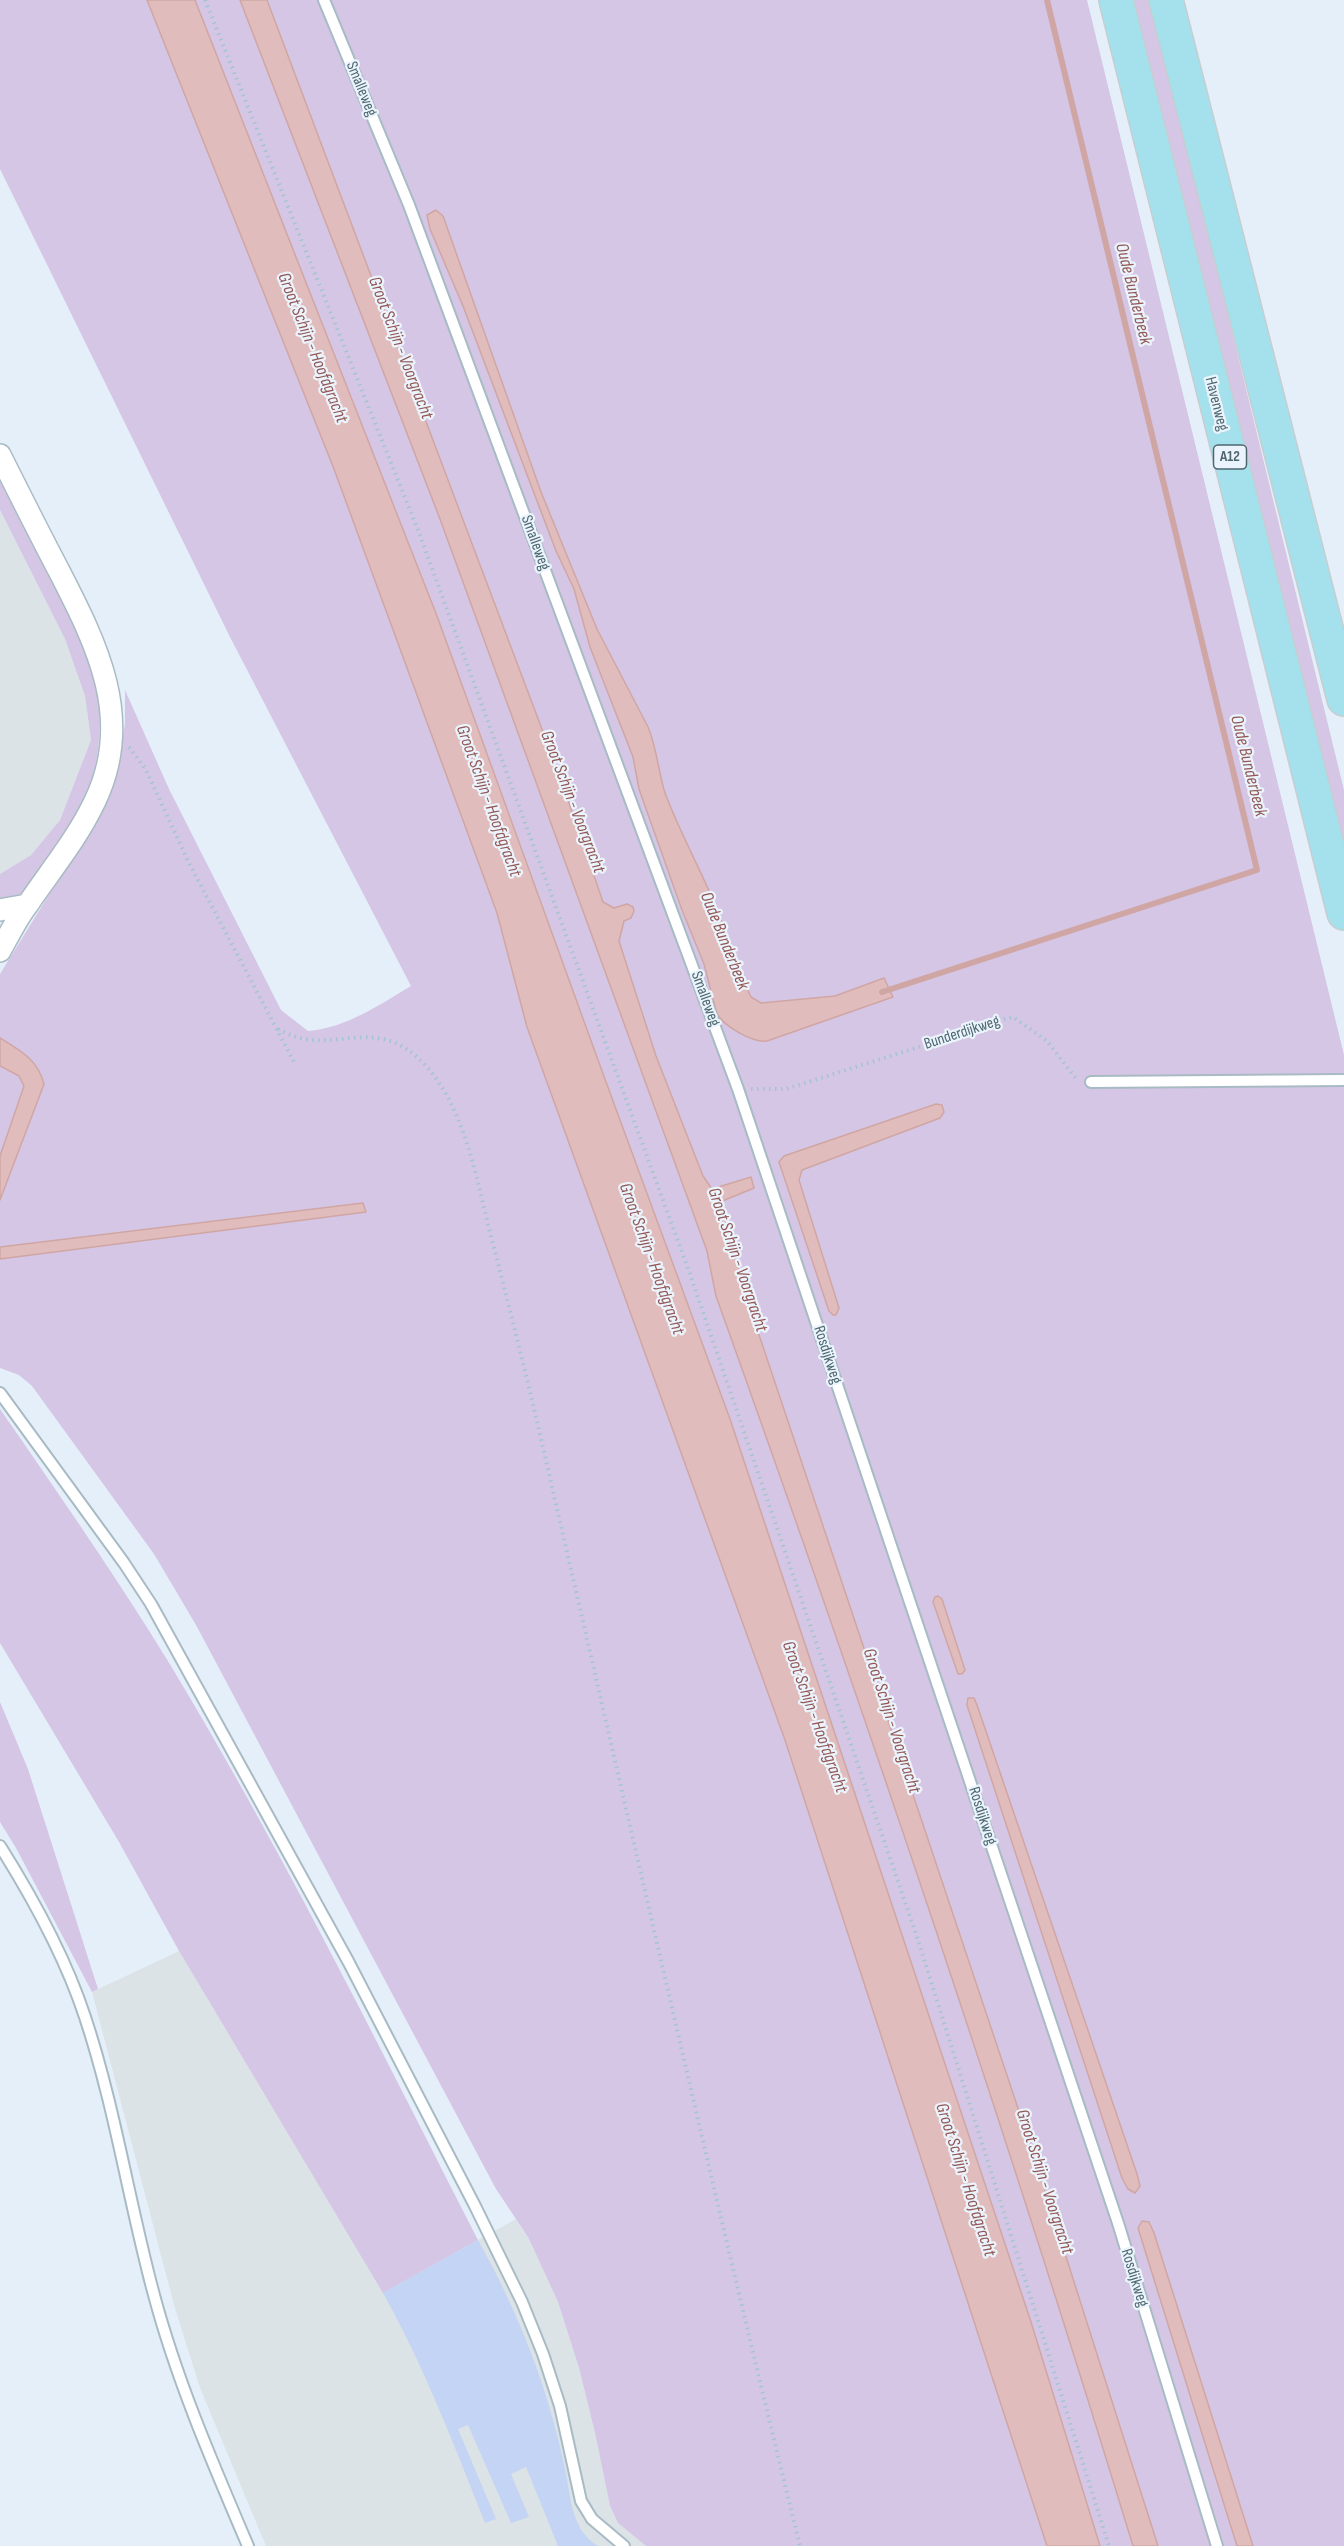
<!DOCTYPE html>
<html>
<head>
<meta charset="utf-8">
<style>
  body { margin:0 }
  canvas { display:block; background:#e5eff9 }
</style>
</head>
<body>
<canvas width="1344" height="2546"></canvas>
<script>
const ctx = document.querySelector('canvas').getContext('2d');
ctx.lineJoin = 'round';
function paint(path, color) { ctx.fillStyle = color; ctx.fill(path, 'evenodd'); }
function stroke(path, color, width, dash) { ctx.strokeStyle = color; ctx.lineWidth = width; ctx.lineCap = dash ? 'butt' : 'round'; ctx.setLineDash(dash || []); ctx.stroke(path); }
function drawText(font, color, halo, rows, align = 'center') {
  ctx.font = font + ' "Sofia Sans Condensed",sans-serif'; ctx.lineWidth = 4.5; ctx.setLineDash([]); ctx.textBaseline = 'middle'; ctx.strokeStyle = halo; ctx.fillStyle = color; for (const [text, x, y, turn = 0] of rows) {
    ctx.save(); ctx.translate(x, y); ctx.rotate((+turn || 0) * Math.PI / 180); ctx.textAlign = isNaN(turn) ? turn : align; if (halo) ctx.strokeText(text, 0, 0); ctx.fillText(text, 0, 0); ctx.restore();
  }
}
paint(new Path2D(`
  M0,510L65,639L85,696L91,740L60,820L31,855L0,874Z
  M179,1951L383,2292L516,2219L528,2237L558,2302L579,2368L595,2433L610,2506L618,2523L646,2546H266L200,2388L174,2305L92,1992Z`), '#dce3e7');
paint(new Path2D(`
  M0,0H1087L1344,1055V2546H646L618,2523L610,2506L595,2433L579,2368L558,2302L528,2237L496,2189L196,1625L154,1554L32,1386L19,1375L0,1368V974L101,810L119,760L125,724V690L169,789L281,1010L308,1031C346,1028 379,1005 411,986L230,637L0,169Z
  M1132,0H1151L1344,790V848Z
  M0,473C17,508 34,542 51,576C90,651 116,708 88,794C76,830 50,861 30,892L0,899V874L31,855L60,820L91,740L85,696L65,639L0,510Z
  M0,1409C67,1506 134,1602 193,1703C296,1878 386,2060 478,2240L383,2293L179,1951L119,1842L0,1643Z
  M0,1702L28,1769L98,1989L92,1992L16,1848L0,1822Z`), '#d5c6e5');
paint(new Path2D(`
  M478,2240C518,2311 549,2390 565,2469C571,2497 571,2530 598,2546H558L526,2467L511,2474L529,2517L511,2523L468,2425L458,2429L496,2519L485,2523C454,2445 424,2366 383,2293Z`), '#c4d4f4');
const water = new Path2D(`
  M147,0H195L437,616L606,1082L730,1419L1031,2322L1100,2546H1047L785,1740L527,1027L497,913L334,469Z
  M240,0H267L560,777L603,902L614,908L627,904L633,907L634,911L631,918L624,921L619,941L656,1056L703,1176L712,1189L751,1177L754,1188L720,1202L746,1296L1034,2156L1158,2546H1133C1005,2126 864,1709 716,1296L707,1251L440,519Z
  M436,210L443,216L541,492L597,629L648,727C657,748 658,771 665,793C680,833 700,868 716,907C729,937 737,968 751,997L761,1003L835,996L884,978L893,997L767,1041C753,1043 725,1027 717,1014L704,964L682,910L639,789L633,757L590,647L574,589L556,551L463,306L430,229L427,215Z
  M0,1038C20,1050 38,1060 44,1084L0,1200V1156L24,1086L19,1076L0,1066Z
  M936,1104L942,1105L944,1112L940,1118L802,1170L799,1180L839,1308L836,1315H833L829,1311L779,1162L784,1156Z
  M363,1203L366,1212L0,1259V1247Z
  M938,1596L942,1599L965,1670L962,1674H958L933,1602L935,1597Z
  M968,1698H974L977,1705L1137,2174L1140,2186L1135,2193L1128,2189L1122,2178L967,1705Z
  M1142,2221L1149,2222L1154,2233L1253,2546H1237L1138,2228Z`);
paint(water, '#e0bdbc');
stroke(water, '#d0a6a4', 1.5);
stroke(new Path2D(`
  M882,992L1257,870L1047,0`), '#d0a6a4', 6);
const service = new Path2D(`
  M324,0L409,205L738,1089L1118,2223L1217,2546
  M1091,1082L1344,1080
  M0,1393L124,1563L151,1604L348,1961L475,2206L522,2302L543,2354L560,2406L581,2501L592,2519L624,2546
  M0,1846C34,1900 65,1956 85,2017C115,2107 129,2203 154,2295C177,2381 213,2464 248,2546`);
const minor = new Path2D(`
  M0,455C19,493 38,531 58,569C96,643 135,718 95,801C77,839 51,870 28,904C17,918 9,935 0,951
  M0,910L27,905`);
const motorway = new Path2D(`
  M1116,0L1344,913
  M1166,0L1344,699`);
stroke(service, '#a8bbc4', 14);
stroke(minor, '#a8bbc4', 24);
stroke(motorway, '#c6ced1', 36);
stroke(new Path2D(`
  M205,0L418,530L690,1274L917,1937L1109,2546
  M129,747L146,770L188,861L294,1062
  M278,1029C333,1061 374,1008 427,1067C467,1113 477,1183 492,1240C514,1325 535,1410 554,1496C635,1846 714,2197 800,2546
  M751,1089H786L938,1041L962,1030L1013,1017L1047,1041L1077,1080`), '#a4c4d0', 4, [1.5, 4.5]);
stroke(service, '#fff', 10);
stroke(minor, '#fff', 21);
stroke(motorway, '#a4e1ec', 33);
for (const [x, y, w] of [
  [1230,457,33]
]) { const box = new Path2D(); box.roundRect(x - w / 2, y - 12, w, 24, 4.5); ctx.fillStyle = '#ebf4fc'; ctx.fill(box); stroke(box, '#4e676f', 1.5); }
drawText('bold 15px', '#4e676f', null, [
  ["A12",1230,457]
]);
drawText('16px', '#4e676f', '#ebf4fc', [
  ["Smalleweg",361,89,68],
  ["Havenweg",1216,404,76],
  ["Smalleweg",535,543,70],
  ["Smalleweg",705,999,70],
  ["Bunderdijkweg",962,1033,-18],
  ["Rosdijkweg",827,1355,72],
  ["Rosdijkweg",982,1816,72],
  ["Rosdijkweg",1134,2278,73]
]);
drawText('italic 18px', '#935855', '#ebf4fc', [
  ["Oude Bunderbeek",1133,294,76],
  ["Groot Schijn - Hoofdgracht",312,348,68],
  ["Groot Schijn - Voorgracht",400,348,69],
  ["Oude Bunderbeek",1248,766,76],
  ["Groot Schijn - Hoofdgracht",488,801,70],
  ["Groot Schijn - Voorgracht",572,802,69],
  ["Oude Bunderbeek",724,941,68],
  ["Groot Schijn - Hoofdgracht",651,1259,70],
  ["Groot Schijn - Voorgracht",737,1260,71],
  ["Groot Schijn - Hoofdgracht",814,1717,70],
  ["Groot Schijn - Voorgracht",891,1721,72],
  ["Groot Schijn - Hoofdgracht",965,2180,72],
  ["Groot Schijn - Voorgracht",1044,2182,72]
]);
</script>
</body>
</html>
